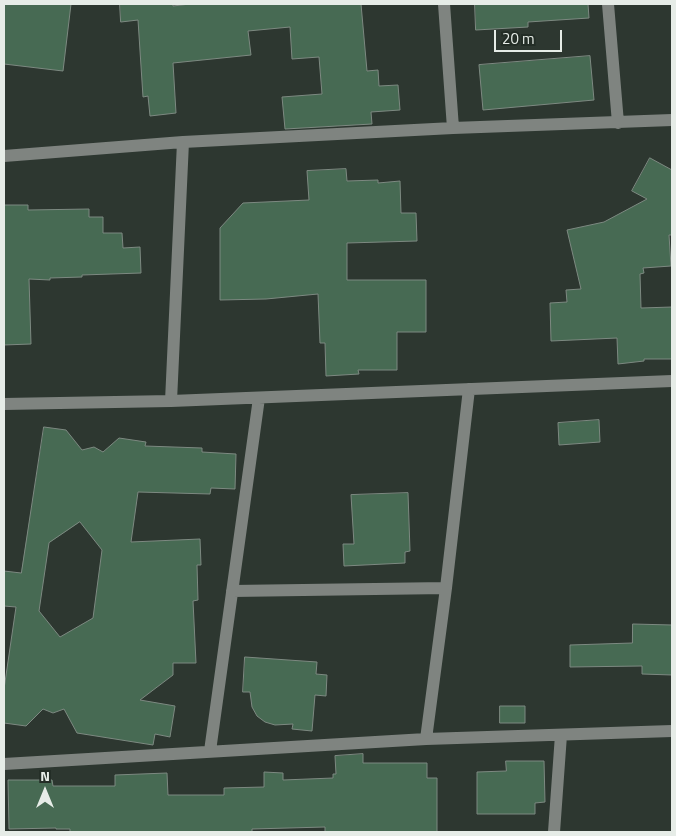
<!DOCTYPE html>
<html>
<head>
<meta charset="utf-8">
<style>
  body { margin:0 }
  #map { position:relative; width:676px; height:836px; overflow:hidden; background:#2d3730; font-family:"Titillium Web",sans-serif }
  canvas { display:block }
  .frame { position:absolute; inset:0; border:5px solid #e6ece7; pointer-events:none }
  .north { position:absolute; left:20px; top:766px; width:50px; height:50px; -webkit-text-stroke:4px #232d26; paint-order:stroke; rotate:0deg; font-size:14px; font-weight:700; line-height:20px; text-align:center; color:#e6ece7 }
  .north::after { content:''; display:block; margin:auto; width:18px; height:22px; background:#e6ece7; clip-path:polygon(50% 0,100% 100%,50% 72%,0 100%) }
  .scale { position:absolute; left:494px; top:30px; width:68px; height:22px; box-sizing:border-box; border:2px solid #e6ece7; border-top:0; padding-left:6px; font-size:15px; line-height:18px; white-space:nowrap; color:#e6ece7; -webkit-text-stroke:4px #232d26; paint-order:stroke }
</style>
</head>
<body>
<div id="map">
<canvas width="676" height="836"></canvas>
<div class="frame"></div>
<div class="north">N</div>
<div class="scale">20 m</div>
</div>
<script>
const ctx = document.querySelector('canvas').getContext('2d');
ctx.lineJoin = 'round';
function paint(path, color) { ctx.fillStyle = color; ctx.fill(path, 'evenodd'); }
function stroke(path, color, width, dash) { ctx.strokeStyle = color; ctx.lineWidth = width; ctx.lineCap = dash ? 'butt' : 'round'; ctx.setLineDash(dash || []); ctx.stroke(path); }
const building = new Path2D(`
  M4,4H71L63,71L4,64Z
  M120,4H173V6L190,4H361L367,71L378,70L379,86L398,85L400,110L371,112L372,124L285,129L282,97L322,94L319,57L292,59L290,27L248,31L251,55L173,63L176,113L150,116L148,96L143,97L138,20L121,22Z
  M475,4H588L589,18L528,22V27L476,30Z
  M590,56L594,100L483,110L479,65Z
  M650,158L672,170V235H669L671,266L643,268L644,273L640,274L641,308L672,307V359H644V361L618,364L617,338L551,341L550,303L567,302L566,290L581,289L567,230L604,222L647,199L632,191Z
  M346,169L347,181L378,180V183L400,181L401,213H416L417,241L347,243V280H426V332H397V370H358L359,374L326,376L325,343H320L318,294L266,299L220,300V228L243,203L309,200L307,171Z
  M4,205H28V210L89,209V217H103V233H122L123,248L140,247L141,273L82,275V277L50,278V280L29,279L31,344L4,345Z
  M599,420L600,442L559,445L558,423Z
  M44,427L66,430L82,450L94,447L103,452L119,438L146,442L145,446L202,448V452L236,454L235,489L211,488L210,494L138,492L131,542L200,539L201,565H197L198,600L193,601L196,663H173V675L140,700L175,706L170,737L155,734L153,745L77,733L64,709L53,713L43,709L26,726L4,723V689L16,607L4,606V571L21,573ZM80,522L102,550L93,618L60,637L39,611L49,543Z
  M408,493L410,551L405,552V563L344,566L343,544H354L351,495Z
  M633,624L672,625V675L642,674V666L570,667V645L632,643Z
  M245,657L317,662L316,674L327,675L326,696L315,695L312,731L292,729L293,724L275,725L265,722L257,716L252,707L250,692H243Z
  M500,706H525V723H500Z
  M363,754V763H427V778H437V832H325V827L252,829V832H70V829H56V828L9,829L8,780H52L53,786H115V775L167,773L168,795H224V788L264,787V772L283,773V780L333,778V774H336L335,756Z
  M506,761H544L545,802L535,803V814H477V772L506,771Z`);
paint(building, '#476a53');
stroke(building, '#7d8981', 1);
stroke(new Path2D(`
  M444,4L453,128
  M608,4L618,123
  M4,156L183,142L453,128L672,120
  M171,401L183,142
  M4,404L171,401L672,381
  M232,591L446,588
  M426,739L446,588L469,389
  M210,751L259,398
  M4,764L426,739L672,731
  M554,832L561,735`), '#7f8480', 12);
</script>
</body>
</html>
